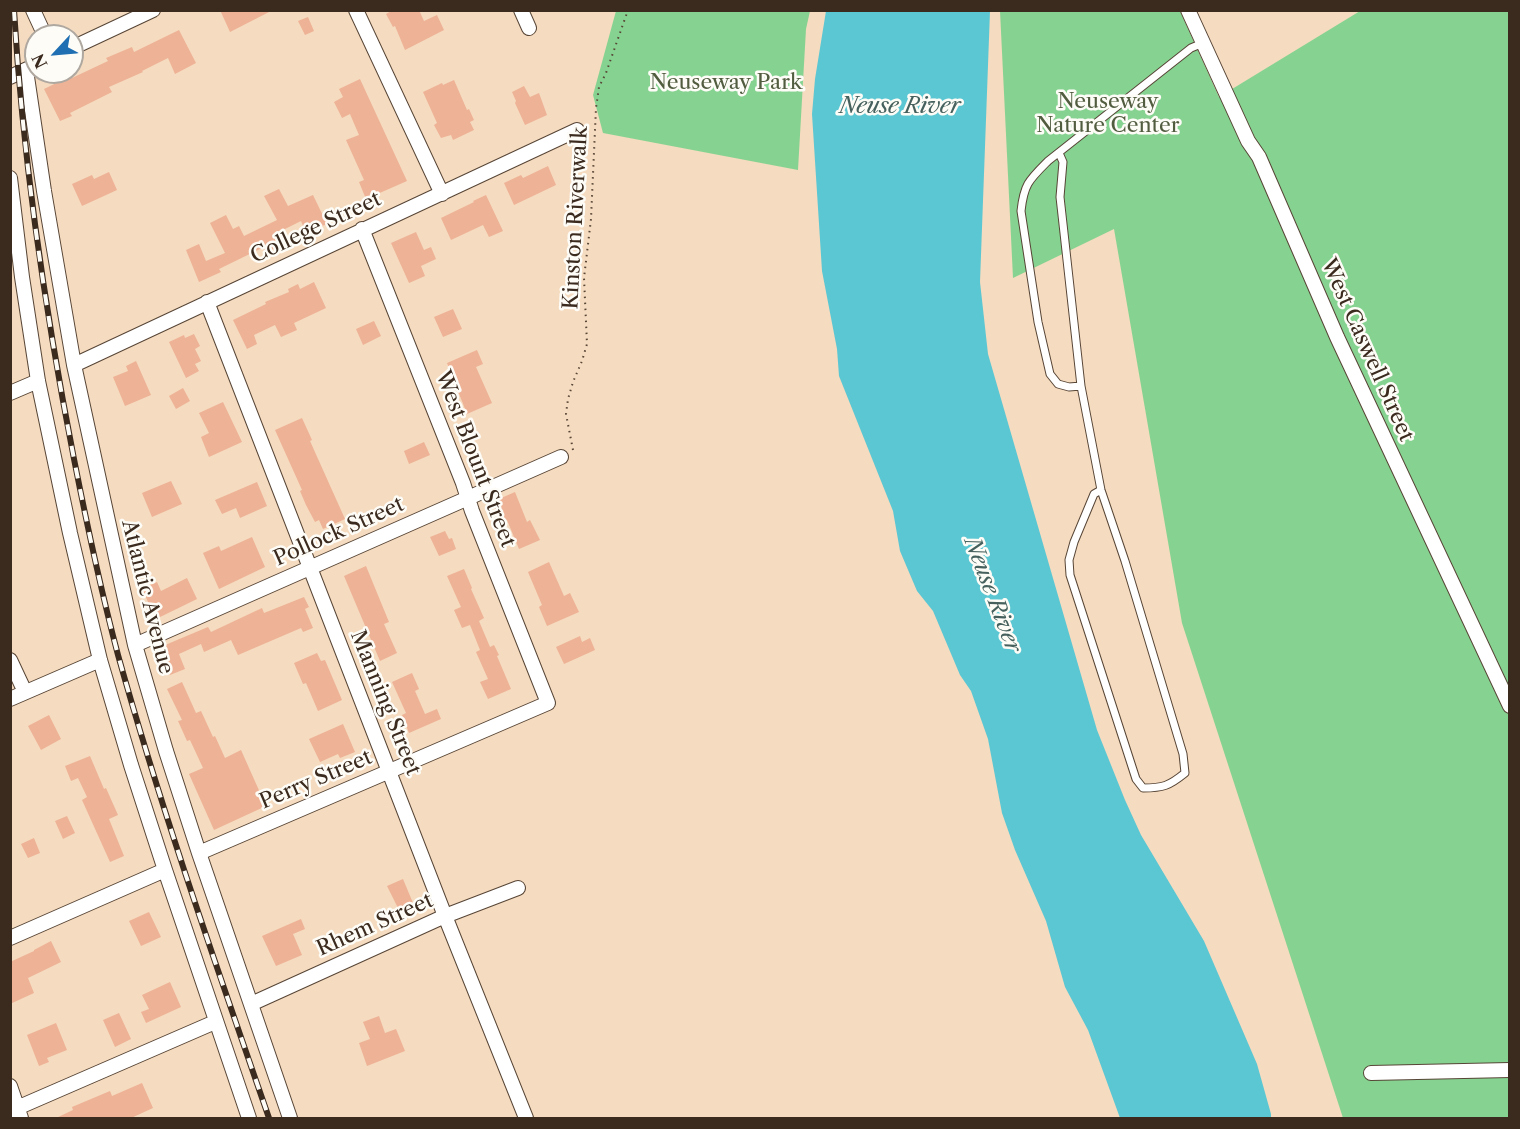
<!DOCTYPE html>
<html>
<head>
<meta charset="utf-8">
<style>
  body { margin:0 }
  #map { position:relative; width:1520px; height:1129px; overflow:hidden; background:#f5dbbf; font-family:"Libre Caslon Text",serif }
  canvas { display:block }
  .frame { position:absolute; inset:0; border:12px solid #3b2a1e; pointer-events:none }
  .north { position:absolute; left:24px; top:24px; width:60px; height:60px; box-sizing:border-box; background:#fdfcf7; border:2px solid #afa8a0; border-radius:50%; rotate:244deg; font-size:16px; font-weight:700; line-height:24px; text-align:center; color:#3b2a1e }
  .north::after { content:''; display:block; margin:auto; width:21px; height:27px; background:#1f6fb2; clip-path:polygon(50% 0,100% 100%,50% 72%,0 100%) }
</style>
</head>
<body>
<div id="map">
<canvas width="1520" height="1129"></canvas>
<div class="frame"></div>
<div class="north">N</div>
</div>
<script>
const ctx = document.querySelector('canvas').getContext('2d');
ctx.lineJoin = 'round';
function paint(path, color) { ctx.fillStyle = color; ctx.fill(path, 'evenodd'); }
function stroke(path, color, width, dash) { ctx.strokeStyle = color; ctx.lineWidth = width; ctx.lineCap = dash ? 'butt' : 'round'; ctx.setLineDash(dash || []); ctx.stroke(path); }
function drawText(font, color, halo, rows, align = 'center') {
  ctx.font = font + ' "Libre Caslon Text",serif'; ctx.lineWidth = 5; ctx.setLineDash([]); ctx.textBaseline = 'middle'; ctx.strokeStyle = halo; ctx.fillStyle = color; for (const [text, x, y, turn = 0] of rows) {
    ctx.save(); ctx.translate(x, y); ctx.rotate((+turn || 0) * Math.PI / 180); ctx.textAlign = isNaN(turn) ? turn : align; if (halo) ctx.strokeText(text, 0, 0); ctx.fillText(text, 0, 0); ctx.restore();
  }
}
paint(new Path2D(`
  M616,11H810L806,29L798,170L603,133L593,95Z
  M1000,11H1180L1219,97L1360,11H1509V1118H1343L1182,623L1114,229L1013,278Z`), '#86d391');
paint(new Path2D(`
  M826,11H990L980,282L988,354L1097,730L1125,800L1141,835L1204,941L1257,1064L1271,1114V1118H1120L1088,1030L1065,987L1046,921L1015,850L1002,813L988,739L971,691L960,675L933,611L917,591L900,551L893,511L839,376L837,349L822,271L812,114L815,79Z`), '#5bc7d3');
paint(new Path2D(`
  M220,10H273L230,32Z
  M393,10H419L424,21L437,15L444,30L405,50L395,26L393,27L386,14Z
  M308,17L314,31L305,35L298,21Z
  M179,30L196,63L175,74L168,58L142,71L143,72L109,87L112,92L70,113L72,116L60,121L44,89L71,76L72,78L108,61L106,58L132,47L134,52Z
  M360,79L407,181L366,199L359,182L364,180L346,140L359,135L350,114L342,118L334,102L343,97L339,89Z
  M454,80L467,110L469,109L474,120L470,122L474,130L453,140L451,135L441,138L434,125L437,123L423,92L442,83L443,85Z
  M524,86L530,97L539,93L547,115L525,125L515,103L516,101L512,92Z
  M548,166L556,185L514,205L504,183L521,175L523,178Z
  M109,172L117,190L82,206L72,184L92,175L94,179Z
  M279,189L288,206L313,195L327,224L306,233L301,221L273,235L278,247L265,253L262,248L219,269L221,272L199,282L186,250L199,244L206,261L225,253L210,223L226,215L233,229L239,226L244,236L277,220L264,196Z
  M486,195L503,231L489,237L483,225L451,240L441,218L474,202L473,201Z
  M416,232L424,250L431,247L436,259L421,266L425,276L409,283L391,243Z
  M314,282L326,308L294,323L297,330L281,337L275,325L254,335L257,344L247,349L233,320L266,304L265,302L289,292L288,289L298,284L300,289Z
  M453,309L462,329L443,337L434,317Z
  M374,321L381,336L363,345L356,329Z
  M194,334L200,346L195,349L201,361L195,364L199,371L186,378L169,342L184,335L185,338Z
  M477,350L483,364L476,367L492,403L467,414L447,363Z
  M136,361L151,395L125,406L113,377L128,371L126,366Z
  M183,388L190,401L176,409L169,396Z
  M223,402L242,442L209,457L201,437L209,433L199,413Z
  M302,418L312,440L310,441L345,519L323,529L319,520L315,522L306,505L300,491L302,490L275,430Z
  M424,442L430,455L409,464L404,451Z
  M171,481L182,504L152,517L142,493Z
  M257,482L267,506L240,518L236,508L222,514L215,500Z
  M515,492L527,522L530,520L540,540L519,549L507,520L501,523L492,502Z
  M445,531L449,539L452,538L456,549L439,556L430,537Z
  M252,537L265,567L219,589L203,553L219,546L221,551Z
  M549,562L564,596L570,593L579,612L547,626L539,607L542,605L528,572Z
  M366,566L389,622L384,624L397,653L380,661L344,576Z
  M464,569L472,588L471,589L484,618L479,621L490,647L494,645L499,655L497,656L511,689L488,699L480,682L488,679L476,652L480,650L470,625L462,628L454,610L461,607L447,576Z
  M187,578L197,599L156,619L142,589L157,582L161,591Z
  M304,597L309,607L305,609L313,628L303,632L301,628L238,655L231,640L204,652L201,644L179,654L185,669L170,675L158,648L208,627L211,632L262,608L264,613Z
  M580,636L582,642L590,638L595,650L564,664L556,647Z
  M317,653L321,661L325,660L342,700L318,711L306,683L303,684L294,663Z
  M412,673L419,689L415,691L425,714L437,709L441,719L409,733L402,715L406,713L392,682Z
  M182,682L196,713L201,711L213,737L215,736L225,758L241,750L266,806L214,830L189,774L203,768L190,740L187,741L178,721L182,720L167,689Z
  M49,715L61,739L41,750L28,726Z
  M343,724L355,752L340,758L338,754L320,762L309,739Z
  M90,756L104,789L106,788L118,815L109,819L124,856L110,862L82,800L87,797L78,778L71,781L65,766Z
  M67,816L75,833L63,839L55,821Z
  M34,838L40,853L28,858L21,844Z
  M403,879L413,903L399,910L387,886Z
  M149,912L161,937L141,946L129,921Z
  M301,919L305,929L293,934L302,955L276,966L262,936Z
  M51,941L61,962L28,978L34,993L10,1004V962L34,951V950Z
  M170,982L181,1007L146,1023L141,1012L149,1009L142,995Z
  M119,1013L131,1039L115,1047L103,1020Z
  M379,1016L385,1033L396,1029L405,1051L367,1066L359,1043L370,1039L363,1022Z
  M56,1023L67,1050L47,1058L49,1062L39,1066L27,1035Z
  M142,1083L153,1108L129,1119H54L73,1110L72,1107L110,1091L112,1096Z`), '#eeb296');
const service = new Path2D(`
  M1059,153L1063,162L1060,197L1081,386L1069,387L1058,384L1050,374L1038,322L1021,211C1024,184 1029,180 1048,161L1191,48L1203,43
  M1081,386L1101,490L1125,561L1183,754L1185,773C1169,786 1163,788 1143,788L1136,779L1070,575L1069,560L1074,542L1094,494L1101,490`);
const minor = new Path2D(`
  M33,10L45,36
  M356,10L442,194
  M521,10L529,28
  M1188,10L1248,141L1259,157L1337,337L1510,706
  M72,48L153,10
  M26,70L44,191L74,365L135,645L166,751L199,853L290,1118
  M10,77L36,65
  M10,178L22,277L38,381L70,533L100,660L131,765L165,870L249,1118
  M207,302L445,916L526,1118
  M74,365L577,130
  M10,393L38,381
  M135,645L561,457
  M10,660L25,692
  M10,699L100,660
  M199,853L548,703L472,511L463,483L362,229
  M10,938L165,870
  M251,1004L445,916L518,888
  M1371,1073L1510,1070
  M10,1086L21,1118
  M10,1111L215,1022`);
stroke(service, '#574536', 9);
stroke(minor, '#574536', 16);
stroke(new Path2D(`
  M573,450L566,414L568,399L573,382L582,361L587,344L584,278L591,219L596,108L599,87L606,73L628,10`), '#574536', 2, [1.5, 4.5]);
stroke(service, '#fff', 7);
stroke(minor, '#fff', 14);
const rail = new Path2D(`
  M14,10C23,161 45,311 74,459C87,525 101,591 118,655C162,812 216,965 269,1118`);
stroke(rail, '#3b2a1e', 6);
stroke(rail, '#fdfcf7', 4, [11]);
drawText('21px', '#525d40', '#fdfcf7', [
  ["Neuseway Park",726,83],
  ["Neuseway",1108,102],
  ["Nature Center",1108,126]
]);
drawText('21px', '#3b2a1e', '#fdfcf7', [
  ["Kinston Riverwalk",576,218,-87],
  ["College Street",316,228,-25],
  ["West Caswell Street",1367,350,66],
  ["West Blount Street",475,459,69],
  ["Pollock Street",339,532,-24],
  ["Atlantic Avenue",147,597,76],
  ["Manning Street",385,703,68],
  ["Perry Street",316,780,-23],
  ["Rhem Street",375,925,-24]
]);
drawText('italic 22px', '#46615d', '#fdfcf7', [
  ["Neuse River",900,107],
  ["Neuse River",992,595,69]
]);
</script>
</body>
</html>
